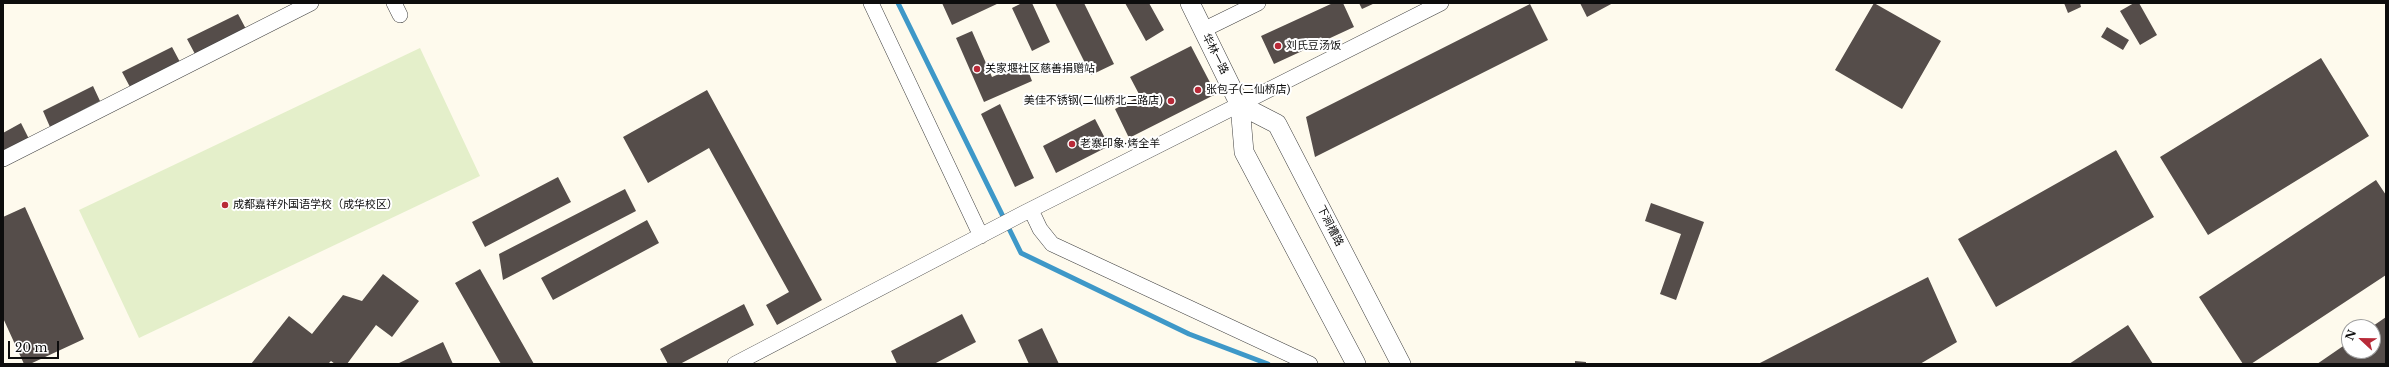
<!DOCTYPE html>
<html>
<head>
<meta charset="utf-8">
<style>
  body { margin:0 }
  #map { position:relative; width:2389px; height:367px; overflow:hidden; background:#fefaed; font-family:"Libre Baskerville",serif }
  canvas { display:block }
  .frame { position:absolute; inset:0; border:4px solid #0d0d0d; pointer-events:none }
  .north { position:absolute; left:2341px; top:319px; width:40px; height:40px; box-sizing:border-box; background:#fff; border:1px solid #9e9e9e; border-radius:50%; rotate:292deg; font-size:11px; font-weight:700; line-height:16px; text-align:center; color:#0d0d0d }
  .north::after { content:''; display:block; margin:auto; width:14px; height:18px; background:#b82a38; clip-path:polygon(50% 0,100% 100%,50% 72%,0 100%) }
  .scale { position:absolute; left:8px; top:341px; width:51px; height:18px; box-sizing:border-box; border:2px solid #0d0d0d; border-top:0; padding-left:5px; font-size:12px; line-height:14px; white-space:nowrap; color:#0d0d0d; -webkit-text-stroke:3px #fff; paint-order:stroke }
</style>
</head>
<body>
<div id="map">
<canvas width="2389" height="367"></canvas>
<div class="frame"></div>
<div class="north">N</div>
<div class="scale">20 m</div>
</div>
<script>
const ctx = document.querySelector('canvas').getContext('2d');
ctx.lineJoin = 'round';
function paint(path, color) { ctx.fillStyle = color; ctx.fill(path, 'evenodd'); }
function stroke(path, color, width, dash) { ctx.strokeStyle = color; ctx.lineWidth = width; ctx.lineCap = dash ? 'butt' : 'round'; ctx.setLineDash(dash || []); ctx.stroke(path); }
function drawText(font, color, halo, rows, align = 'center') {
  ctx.font = font + ' "Libre Baskerville","Noto Sans SC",serif'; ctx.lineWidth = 4; ctx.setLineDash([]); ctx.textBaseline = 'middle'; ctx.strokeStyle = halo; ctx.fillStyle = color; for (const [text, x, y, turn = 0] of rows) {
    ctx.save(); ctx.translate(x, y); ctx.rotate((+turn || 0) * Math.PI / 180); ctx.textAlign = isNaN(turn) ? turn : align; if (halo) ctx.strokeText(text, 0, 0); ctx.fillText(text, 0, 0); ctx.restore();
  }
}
paint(new Path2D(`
  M420,48L480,176L139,338L79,210Z`), '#e4efca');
stroke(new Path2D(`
  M898,3L1021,253L1189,334L1268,364`), '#3e98c8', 5);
paint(new Path2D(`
  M942,3H999L952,25Z
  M1022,3H1032L1050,42L1032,51L1012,8Z
  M1055,3H1084L1114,64L1091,75Z
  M1125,3H1149L1164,30L1146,41Z
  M1333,3H1343L1354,27L1274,64L1261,36Z
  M1359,3H1375L1362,9Z
  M1580,3H1613L1587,17Z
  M1874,3L1941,41L1902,109L1835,70Z
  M2064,3H2080L2081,7L2068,13Z
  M2134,3H2139L2157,35L2140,45L2120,11Z
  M1530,4L1548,40L1315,157L1306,117Z
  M238,14L246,29L195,54L187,39Z
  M2107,27L2129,40L2123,50L2101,37Z
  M972,31L992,77L1025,63L1032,81L984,102L956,38Z
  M1191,46L1216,94L1129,138L1115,109L1140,96L1130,77Z
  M172,47L180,62L130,87L122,72Z
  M2321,58L2369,136L2208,235L2160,157Z
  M93,86L100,101L50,127L43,111Z
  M707,90L822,300L777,325L766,305L789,292L709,148L648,183L623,137Z
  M1000,104L1034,178L1015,187L981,114Z
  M1095,119L1109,146L1056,173L1043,146Z
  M21,123L29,139L3,152V133Z
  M2116,150L2154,217L1996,307L1958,239Z
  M558,177L571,202L485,247L472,222Z
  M2376,180L2386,195V275L2251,364H2243L2199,297Z
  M625,189L636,211L503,280L499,254Z
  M1651,203L1704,222L1676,300L1660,294L1681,234L1645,221Z
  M25,207L84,339L30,364H24L3,318V217Z
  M647,220L659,243L553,300L541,278Z
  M480,269L534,364H501L455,283Z
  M383,274L419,301L392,337L376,325L347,364H335L331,361L328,364H251L289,316L312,334L343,295L362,301Z
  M1928,277L1957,342L1920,364H1758Z
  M744,304L754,325L680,364H668L660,349Z
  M962,314L976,342L934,364H897L891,351Z
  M2386,317V364H2317L2349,342V351H2373V326Z
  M2128,325L2153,364H2069Z
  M1042,328L1059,364H1029L1018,340Z
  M443,342L453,364H397Z
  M1575,361L1586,362V364H1575Z`), '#554d4a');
const minor = new Path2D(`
  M394,3L400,15
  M871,3L981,236
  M1203,30L1258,3
  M3,159L311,3
  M1031,210L1040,229L1052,244L1310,364
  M735,364L1024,213L1441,3`);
const tertiary = new Path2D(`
  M1190,3L1240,105L1244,152L1356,364
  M1240,105L1277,124L1401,364`);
stroke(minor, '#404040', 16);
stroke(tertiary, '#404040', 20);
stroke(minor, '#fff', 15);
stroke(tertiary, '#fff', 19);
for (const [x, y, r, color] of [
  [1278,46,4,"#b82a38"],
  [977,69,4,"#b82a38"],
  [1198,90,4,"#b82a38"],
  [1171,101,4,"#b82a38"],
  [1072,144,4,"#b82a38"],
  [225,205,4,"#b82a38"]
]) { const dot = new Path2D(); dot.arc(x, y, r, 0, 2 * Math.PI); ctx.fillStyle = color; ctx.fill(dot); stroke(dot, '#fff', 1.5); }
drawText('11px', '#0d0d0d', '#fff', [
  ["刘氏豆汤饭",1286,46],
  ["关家堰社区慈善捐赠站",985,69],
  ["张包子(二仙桥店)",1206,90],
  ["美佳不锈钢(二仙桥北二路店)",1163,101,"right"],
  ["老寨印象·烤全羊",1080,144],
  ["成都嘉祥外国语学校（成华校区）",233,205]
], 'left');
drawText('11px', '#0d0d0d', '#fff', [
  ["华林一路",1215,54,63],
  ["下涧槽路",1330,226,63]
]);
</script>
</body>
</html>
